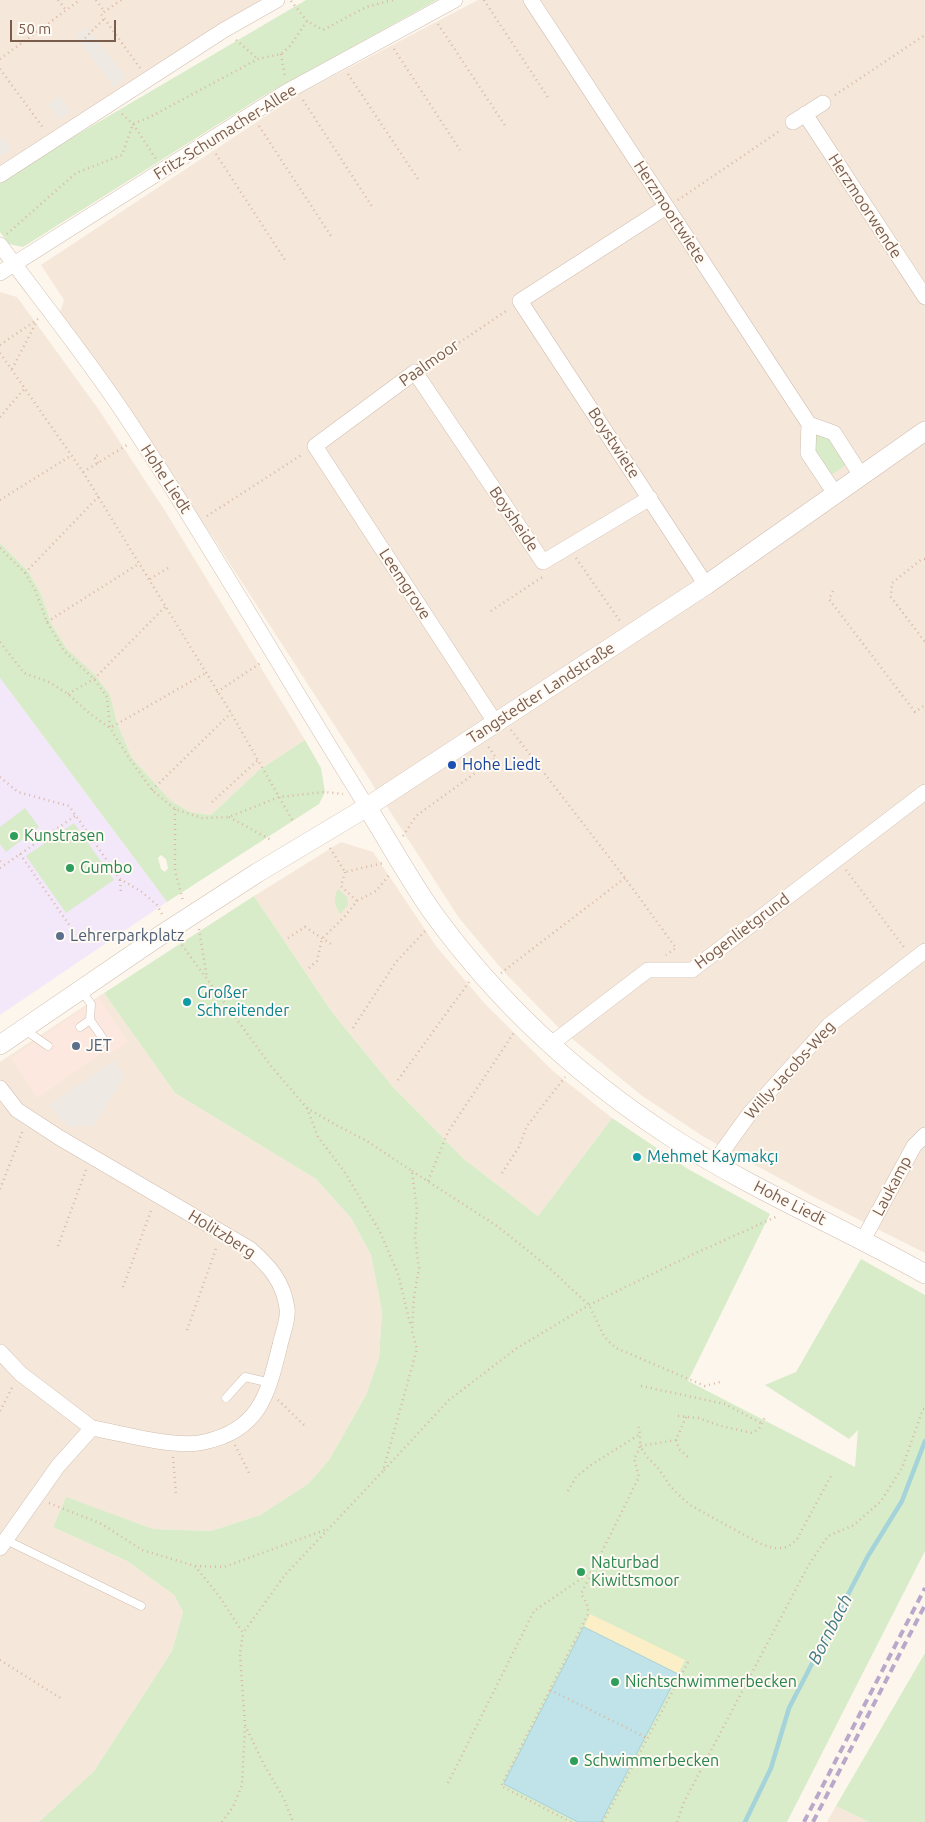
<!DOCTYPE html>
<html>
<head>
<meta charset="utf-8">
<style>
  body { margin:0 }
  #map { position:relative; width:925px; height:1822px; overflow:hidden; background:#fdf6ec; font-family:Ubuntu,sans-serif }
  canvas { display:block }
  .scale { position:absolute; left:10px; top:20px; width:106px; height:22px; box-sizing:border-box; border:2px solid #7a5c4d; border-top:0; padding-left:6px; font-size:15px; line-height:18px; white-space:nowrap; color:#7a5c4d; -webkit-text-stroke:4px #fffaf3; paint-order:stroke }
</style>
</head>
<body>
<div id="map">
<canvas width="925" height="1822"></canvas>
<div class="scale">50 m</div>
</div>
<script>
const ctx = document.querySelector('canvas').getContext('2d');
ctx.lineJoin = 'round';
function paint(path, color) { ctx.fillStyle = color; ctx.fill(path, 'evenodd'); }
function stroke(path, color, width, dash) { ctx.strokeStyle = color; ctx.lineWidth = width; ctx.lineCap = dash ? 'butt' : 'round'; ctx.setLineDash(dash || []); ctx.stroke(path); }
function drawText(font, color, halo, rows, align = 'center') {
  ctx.font = font + ' Ubuntu,sans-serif'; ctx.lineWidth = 4; ctx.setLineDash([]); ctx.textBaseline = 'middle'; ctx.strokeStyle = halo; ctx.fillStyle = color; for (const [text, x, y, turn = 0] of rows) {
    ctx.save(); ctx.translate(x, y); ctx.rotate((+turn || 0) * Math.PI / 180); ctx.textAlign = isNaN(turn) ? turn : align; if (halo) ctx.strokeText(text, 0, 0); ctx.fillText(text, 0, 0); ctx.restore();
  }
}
paint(new Path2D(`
  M0,0H265L0,166Z
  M478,0H925V1253L812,1196L704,1137L641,1095L559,1028L506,974L459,918L212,536L59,315L64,300L41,265L299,94Z
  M0,292L17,297L99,410L167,514L305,740L259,770L211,815L190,812L170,800L132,758L117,723L110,695L67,649L51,623L41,594L28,571L0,543Z
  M341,842L373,852L436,946L485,1004L553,1071L612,1118L538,1216L464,1159L393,1087L332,1012L254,896Z
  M104,993L175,1093L316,1179L351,1218L371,1255L382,1312L379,1358L366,1395L329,1460L308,1484L260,1515L211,1531L153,1529L66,1498L53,1527L127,1561L174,1595L183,1612L172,1651L94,1771L39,1822H0V1062Z
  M836,1806L869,1822H827Z`), '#f5e8da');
paint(new Path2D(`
  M99,998L128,1042L109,1054L106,1050L37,1098L11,1058Z`), '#fde8e0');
paint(new Path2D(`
  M87,27L126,78L114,87L75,36Z
  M59,96L71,111L59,120L48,105Z
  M4,138L12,148L0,157V141Z
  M114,1060L124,1076L95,1125L71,1127L61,1120L49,1105Z`), '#efe9e4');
paint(new Path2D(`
  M0,678L167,902L0,1015Z`), '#f3e8fa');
paint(new Path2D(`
  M306,0H437L263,96L23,247L9,244L0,232V180Z
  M816,434L831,436L850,462L828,477L812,452Z
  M0,543L28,571L41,594L51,623L67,649L95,675L110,695L117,723L132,758L170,800L190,812L211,815L259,770L305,740L321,768L325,792L319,804L167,902L0,678ZM161,855L166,859L168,868L165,872L161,869L158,858Z
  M25,808L39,827L6,852L0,844V827Z
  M74,823L114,880L66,913L26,856Z
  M338,889L347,897L348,905L340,914C334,904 333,899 338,889Z
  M254,896L332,1012L393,1087L464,1159L538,1216L612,1118L688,1169L770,1214L688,1381L855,1467L858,1430L849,1439L765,1385L796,1372L861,1259L925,1295V1551L787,1822H39L94,1771L172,1651L183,1612L174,1595L127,1561L53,1527L66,1497L153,1529L211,1531L260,1515L308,1484L329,1460L366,1395L379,1358L382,1312L371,1255L351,1218L316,1179L175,1093L104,993Z
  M925,1653V1822H869L836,1806Z`), '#d8ecc9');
paint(new Path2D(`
  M590,1614L685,1660L678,1674L584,1627Z`), '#fcefc7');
const water = new Path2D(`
  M584,1627L678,1674L601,1822H578L504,1784Z`);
paint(water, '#bfe3e8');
stroke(water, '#a5d3da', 1);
stroke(new Path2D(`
  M745,1822L771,1768L789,1708L868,1556L902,1501L925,1441`), '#a5d3da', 4.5);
const service = new Path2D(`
  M81,990L91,1004L90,1020L104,1040L94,1047
  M80,1027L90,1020
  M25,1030L48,1046
  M226,1398L245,1377L271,1383
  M6,1540L141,1606`);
const minor = new Path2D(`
  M531,0L809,424L808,453L836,495
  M805,114L925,297
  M793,122L823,103
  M0,175L224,30L277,0
  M666,207L520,301L706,585
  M0,245C43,303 88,359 127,418C211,545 286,678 367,807
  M0,273L286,92L455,0
  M809,424L834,433L862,477
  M495,722L315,446L415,372L543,562L650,498
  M551,1044L648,970H692L925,792
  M0,1088L17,1110L60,1138L250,1249C270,1267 283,1281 287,1308C289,1319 282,1335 280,1345C268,1394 260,1430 204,1442C176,1449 122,1433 92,1428L58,1466L0,1548
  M714,1163L750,1113L829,1025L925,951
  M863,1240L914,1146L925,1135
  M0,1352L21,1374L92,1428`);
const tertiary = new Path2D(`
  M367,807C389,842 409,879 433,913C497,1001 578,1076 668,1135C750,1189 840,1226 925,1274
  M0,1045L158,937L257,873L367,807L706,585L925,431`);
stroke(service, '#d1beb0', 9);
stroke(minor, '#d1beb0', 16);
stroke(tertiary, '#d1beb0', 20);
stroke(new Path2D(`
  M58,0L66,10
  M96,0L105,12
  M121,0L101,14L140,68
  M484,0L549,99
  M291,1L307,21
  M438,24L506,127
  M85,38L104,19
  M236,40L258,59
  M394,49L460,150
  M281,54L285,77
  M0,59L80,0
  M0,69L44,129
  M348,74L418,179
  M835,95L925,35
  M303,100L373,208
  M122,114L133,124L156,159
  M259,126L331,236
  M216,154L287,263
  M678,200L781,130
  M7,234L76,173L122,155L133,124L150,117L258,59L281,54L290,46L307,21L323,30L366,7L393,0
  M0,345L38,319
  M0,353L83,472L231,713L294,823
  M426,365L509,309
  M12,369L37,321
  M0,417L25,388
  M98,463L94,457L100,454
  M83,472L127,445
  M0,500L72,455
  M207,516L303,454
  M0,548L25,573L35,590L47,622L64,651L94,679L107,697L110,728L127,755L152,790L175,809L202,818L229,817L279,797L325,792L343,794
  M576,558L620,621
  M925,559H922L892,583L891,597L925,642
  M25,573L99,496
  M150,579L171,566
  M833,591L829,599L915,712L925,705
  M491,611L544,576
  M47,622L140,563
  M0,642L24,673L49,682L68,694L89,713L110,728L206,673
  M217,692L262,662
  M68,694L94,679L165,607
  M511,730L625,878L676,948L666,955
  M0,777L18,792L69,806L120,879L142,892L157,905L163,916
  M152,790L231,713
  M212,802L258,760
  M175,809V871L183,901
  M229,817L271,840
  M403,836L416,816L496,758L488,746
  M330,848L345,872L383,863
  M20,854L70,926
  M0,861L3,865
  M0,868L75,816
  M846,870L906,950
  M345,872L341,886L357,901
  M120,880L121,893
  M199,929L207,978
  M288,938L305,927L331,944
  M179,941L271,1066L307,1108L336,1125L367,1141L412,1171L417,1211L415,1238L419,1268L414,1297L412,1331L417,1349L383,1471L285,1575L243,1633
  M309,968L317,961L322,939L345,916L357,901L376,891L390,874
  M501,973L625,878
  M353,1028L396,962L427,929
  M398,1080L469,982
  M307,1108L318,1137L344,1171L380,1232L398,1274L411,1327
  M412,1171L497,1226L547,1266L589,1305L603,1334L608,1341L616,1348L705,1386L720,1382
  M502,1173L519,1147L527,1126L565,1077
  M428,1181L448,1132L515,1031
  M0,1189L23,1130
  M58,1246L86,1170
  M123,1287L152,1208
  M187,1330L217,1246
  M641,1386L725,1404L761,1423
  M278,1400L304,1425
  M0,1411L13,1386
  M678,1416L698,1418L721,1426L752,1433L759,1429L765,1417
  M686,1417L676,1440L640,1446L647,1457L659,1469L670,1486L679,1495L690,1505L759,1543C773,1549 786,1552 797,1539L832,1474
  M676,1440L679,1449L689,1458
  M235,1445L250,1475
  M173,1457L176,1495
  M384,1470L449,1400L517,1348L589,1305L685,1258L778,1216
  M568,1491L576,1477L591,1465L640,1434
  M49,1503L102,1524L142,1550L195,1566L219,1596L243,1633L240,1654L245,1725L263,1763L284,1799L293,1822
  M195,1566L224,1567L325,1530
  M0,1660L62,1699
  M550,1690L647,1738
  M448,1783L534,1611L591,1572
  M222,1822L233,1807L242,1785L245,1727
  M571,1822L501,1786L588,1614C589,1606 585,1600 581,1594L639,1477L634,1458C642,1449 641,1435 638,1425
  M603,1822L688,1662
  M677,1822L684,1802L808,1566L828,1536L854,1525L881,1501L902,1468L923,1409H925`), '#d9b8a5', 2.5, [1, 4]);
stroke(service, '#fff', 8);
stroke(minor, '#fff', 15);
stroke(tertiary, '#fff', 19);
stroke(new Path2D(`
  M804,1822L925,1588
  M813,1822L925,1605`), '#b9a8c9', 4, [8, 5]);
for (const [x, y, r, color] of [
  [452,765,5,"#1a4fb4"],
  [14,836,5,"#2e9e5b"],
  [70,868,5,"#2e9e5b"],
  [60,936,5,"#5c6f8a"],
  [187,1002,5,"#0f9aa8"],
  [76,1046,5,"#5c6f8a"],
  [637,1157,5,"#0f9aa8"],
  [581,1572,5,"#2e9e5b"],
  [615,1682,5,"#2e9e5b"],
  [574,1761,5,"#2e9e5b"]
]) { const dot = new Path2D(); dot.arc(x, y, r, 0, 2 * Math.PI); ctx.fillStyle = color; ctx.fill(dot); stroke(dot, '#fffaf3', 2); }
drawText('16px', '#7a5c4d', '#fffaf3', [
  ["Fritz-Schumacher-Allee",225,132,-32],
  ["Herzmoorwende",865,206,57],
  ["Herzmoortwiete",670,212,57],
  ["Paalmoor",429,363,-35],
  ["Boystwiete",614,443,57],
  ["Hohe Liedt",166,479,57],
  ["Boysheide",514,519,56],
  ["Leemgrove",405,584,57],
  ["Tangstedter Landstraße",541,693,-33],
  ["Hogenlietgrund",742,931,-37],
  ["Willy-Jacobs-Weg",790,1070,-48],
  ["Laukamp",892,1186,-62],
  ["Hohe Liedt",790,1203,27],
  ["Holitzberg",222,1234,32]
]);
drawText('16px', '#164399', '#fffaf3', [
  ["Hohe Liedt",462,765]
], 'left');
drawText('16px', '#27864d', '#fffaf3', [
  ["Kunstrasen",24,836],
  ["Gumbo",80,868],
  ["Naturbad",591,1563],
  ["Kiwittsmoor",591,1581],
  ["Nichtschwimmerbecken",625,1682],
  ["Schwimmerbecken",584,1761]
], 'left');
drawText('16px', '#4e5e75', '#fffaf3', [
  ["Lehrerparkplatz",70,936],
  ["JET",86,1046]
], 'left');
drawText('16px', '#0d838f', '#fffaf3', [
  ["Großer",197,993],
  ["Schreitender",197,1011],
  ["Mehmet Kaymakçı",647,1157]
], 'left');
drawText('italic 18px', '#437c86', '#fffaf3', [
  ["Bornbach",830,1629,-63]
]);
</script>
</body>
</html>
